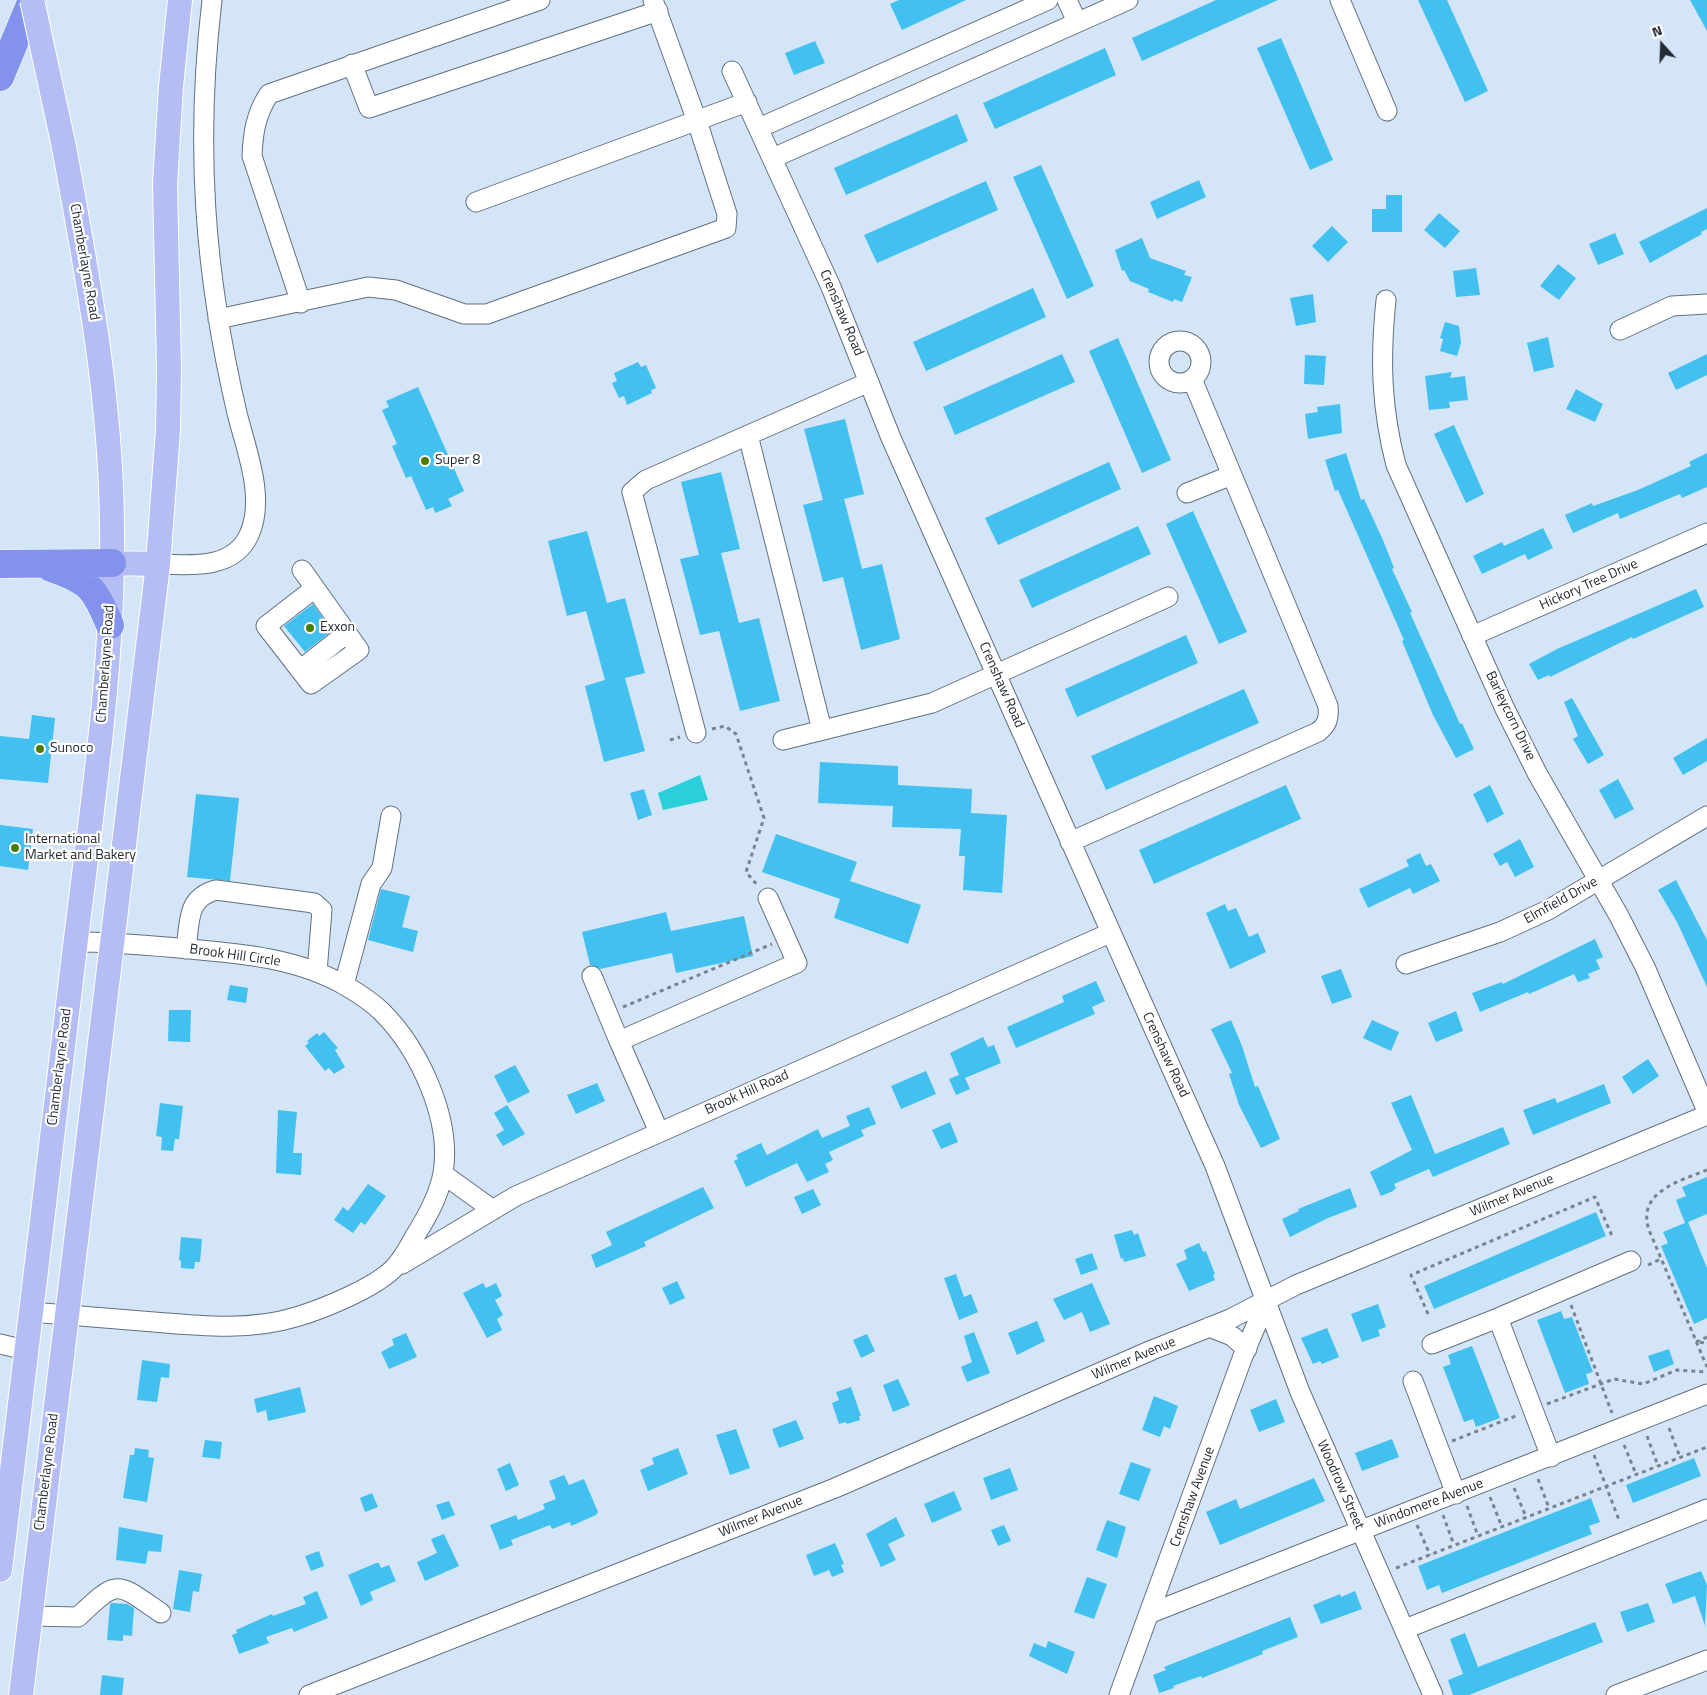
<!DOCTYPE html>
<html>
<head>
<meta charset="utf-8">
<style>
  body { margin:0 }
  #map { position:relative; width:1707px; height:1695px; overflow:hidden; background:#d4e5f7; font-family:"Titillium Web",sans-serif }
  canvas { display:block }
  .north { position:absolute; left:1637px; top:20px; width:50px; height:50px; -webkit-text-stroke:4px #fff; paint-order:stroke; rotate:340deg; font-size:14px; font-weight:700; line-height:20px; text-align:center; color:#242b32 }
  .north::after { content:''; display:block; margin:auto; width:18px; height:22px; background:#242b32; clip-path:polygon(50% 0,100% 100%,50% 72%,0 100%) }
</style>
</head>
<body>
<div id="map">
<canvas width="1707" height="1695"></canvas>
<div class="north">N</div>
</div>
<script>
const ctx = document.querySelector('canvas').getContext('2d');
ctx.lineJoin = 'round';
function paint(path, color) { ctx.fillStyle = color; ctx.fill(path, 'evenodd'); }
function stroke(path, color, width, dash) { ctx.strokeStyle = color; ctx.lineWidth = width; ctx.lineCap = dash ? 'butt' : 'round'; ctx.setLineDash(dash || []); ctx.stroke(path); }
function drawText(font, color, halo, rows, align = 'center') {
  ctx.font = font + ' "Titillium Web",sans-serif'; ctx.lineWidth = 4.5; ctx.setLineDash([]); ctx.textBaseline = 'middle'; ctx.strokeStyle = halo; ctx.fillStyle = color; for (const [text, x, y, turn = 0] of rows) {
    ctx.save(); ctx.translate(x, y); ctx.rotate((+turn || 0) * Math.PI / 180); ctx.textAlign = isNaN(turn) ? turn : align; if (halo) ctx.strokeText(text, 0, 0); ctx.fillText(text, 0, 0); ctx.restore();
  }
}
paint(new Path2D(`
  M700,775L708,800L663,810L658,793Z`), '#29d0dc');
paint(new Path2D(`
  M899,0H966L902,30L890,4Z
  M1216,0H1278L1142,61L1132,38Z
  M1418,0H1447L1488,91L1465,102Z
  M1690,0H1707V31Z
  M1281,38L1333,160L1310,170L1257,48Z
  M815,41L825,63L794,75L785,53Z
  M1105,48L1116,75L995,129L983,103Z
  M957,114L968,141L846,195L834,168Z
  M1041,165L1094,286L1067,299L1013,177Z
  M1199,180L1206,197L1157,219L1150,202Z
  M986,181L998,210L877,263L864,235Z
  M1386,195H1402V232H1372V209H1386Z
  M1707,208V229L1701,232L1702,234L1650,263L1639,242Z
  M1439,213L1460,231L1445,248L1424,230Z
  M1332,226L1348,242L1328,262L1312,246Z
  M1615,233L1624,254L1598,265L1589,244Z
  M1142,238L1150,258L1186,271L1184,275L1192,277L1182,302L1174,299L1173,302L1148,292L1149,289L1130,281L1124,270L1122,271L1115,250Z
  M1558,264L1576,278L1559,300L1540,286Z
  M1476,268L1480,295L1456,297L1453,271Z
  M1033,288L1046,317L926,371L913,342Z
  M1313,294L1316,322L1296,326L1290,298Z
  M1445,322L1459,326L1461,343L1457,356L1440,351L1443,339L1440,338Z
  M1548,337L1554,367L1534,372L1527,343Z
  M1118,338L1171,460L1142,473L1089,351Z
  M1062,354L1075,382L955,435L943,407Z
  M1707,354V375L1676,390L1668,373Z
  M1305,355L1326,356L1324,385L1304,384Z
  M638,362L641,367L646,365L656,388L651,390L652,393L627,405L624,396L619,398L612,383L617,381L614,373Z
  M1452,372L1450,378L1465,376L1468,400L1449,402L1450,408L1429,410L1425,376Z
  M418,387L464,491L448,499L452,506L435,513L433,507L426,510L411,476L406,478L392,446L397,444L382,410L389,407L386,401Z
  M1576,389L1603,404L1595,422L1566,409Z
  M1340,404L1342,433L1308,439L1305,414L1318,412L1317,407Z
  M845,419L864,494L844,499L854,537L862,569L882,564L900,639L861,650L843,577L823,582L803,505L823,500L804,429Z
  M1454,425L1484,494L1466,503L1434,434Z
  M1346,453L1361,500L1364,499L1383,540L1394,568L1392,569L1412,612L1410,613L1460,724L1462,723L1474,749L1456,758L1433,715L1402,641L1404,640L1338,490L1335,491L1325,460Z
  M1707,453V487L1682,498L1680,494L1620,519L1618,513L1573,533L1565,515L1592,503L1593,506L1638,490L1691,466L1689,462Z
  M1109,462L1121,489L998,545L985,518Z
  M721,472L740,549L721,553L739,623L759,618L780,701L740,711L719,631L700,635L680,559L699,555L681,482Z
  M1193,511L1247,632L1219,644L1166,524Z
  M1138,526L1151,554L1032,608L1019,580Z
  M1543,528L1553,548L1528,560L1525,554L1482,574L1473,556L1502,542L1504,546Z
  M587,531L607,603L625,598L645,673L625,678L645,751L604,762L585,686L605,680L586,611L567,616L548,541Z
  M1696,589L1704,607L1633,639L1632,637L1550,677L1549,675L1538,680L1529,664L1557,649Z
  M313,604L332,631L305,652L284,626Z
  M1186,635L1198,663L1077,717L1065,689Z
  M1244,689L1259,723L1106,790L1091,756Z
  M1572,698L1604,755L1588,764L1573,739L1578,736L1564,702Z
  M32,715L55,718L48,783L0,779V736L29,739Z
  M1707,738V761L1683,775L1673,758Z
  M820,762L898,766V785L972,789L971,813L1007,815L1002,893L963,890L965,856H959L961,829L892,827L893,806L818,803Z
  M1618,779L1634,809L1615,819L1599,790Z
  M1286,785L1301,819L1154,884L1139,850Z
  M1490,785L1504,814L1487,823L1473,794Z
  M644,789L652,815L638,820L630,793Z
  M196,794L239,798L230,881L187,877Z
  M0,825L33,829L28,870L0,866Z
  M776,834L857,862L850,881L921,905L908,944L834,918L840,899L762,872Z
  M1520,839L1534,867L1515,877L1507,862L1500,866L1493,854Z
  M1420,853L1426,866L1431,864L1440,881L1413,894L1410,888L1368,908L1359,889L1409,866L1406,860Z
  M1676,880L1707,940V987L1677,922L1658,890Z
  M381,889L410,896L402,927L418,931L413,952L368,940Z
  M1225,904L1228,911L1236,908L1249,937L1258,933L1266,952L1230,969L1206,913Z
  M666,912L671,931L744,916L753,956L676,973L672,953L600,969L590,965L582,932Z
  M1595,939L1603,957L1596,960L1600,969L1588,974L1590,978L1578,982L1574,974L1529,994L1528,992L1480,1012L1472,993L1502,982L1503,984Z
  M1341,969L1352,997L1332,1004L1321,976Z
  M1096,981L1105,1001L1092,1007L1095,1014L1016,1048L1007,1027L1064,1002L1062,996Z
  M230,985L248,988L246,1003L227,1000Z
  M169,1010H191L190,1042L168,1041Z
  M1456,1011L1463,1031L1436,1042L1428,1023Z
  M1231,1020L1242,1046L1255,1087L1258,1086L1280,1139L1261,1148L1239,1105L1229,1074L1232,1073L1211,1029Z
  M1372,1020L1399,1032L1391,1051L1363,1038Z
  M324,1032L338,1048L335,1050L345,1067L334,1074L329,1068L325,1071L305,1046L309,1043L307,1041L317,1033L319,1036Z
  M983,1037L988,1047L994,1045L1001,1063L965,1078L970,1089L956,1095L949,1079L959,1075L950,1053Z
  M1648,1059L1659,1076L1633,1094L1622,1077Z
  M515,1065L530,1092L508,1103L494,1076Z
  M926,1071L936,1094L901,1109L891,1086Z
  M597,1083L605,1101L576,1114L567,1095Z
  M1604,1084L1611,1103L1533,1135L1523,1110L1555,1098L1557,1103Z
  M1411,1095L1435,1154L1503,1127L1510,1144L1433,1177L1429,1169L1394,1184L1396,1188L1393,1191L1381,1196L1370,1172L1412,1150L1391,1103Z
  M160,1103L183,1106L179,1139H175L173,1151L161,1150L162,1137L156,1136Z
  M507,1105L525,1134L503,1146L496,1135L504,1130L494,1113Z
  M869,1107L876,1124L861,1130L864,1136L829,1152L833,1160L825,1164L829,1172L807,1182L797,1163L746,1187L734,1161L738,1159L736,1155L761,1143L767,1155L818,1129L822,1138L850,1126L846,1116Z
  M278,1110L297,1112L293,1153H302L301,1175L276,1173Z
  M950,1122L958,1142L941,1149L932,1130Z
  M1707,1177V1214L1688,1222L1707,1268V1318L1694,1324L1661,1246L1668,1243L1663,1232L1685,1223L1676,1200L1686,1196L1682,1187Z
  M368,1184L386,1196L365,1225L361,1222L353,1233L334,1220L343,1207L348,1211Z
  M703,1187L714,1208L644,1242L646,1246L596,1268L591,1255L612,1245L606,1232Z
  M1350,1188L1357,1207L1328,1218L1290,1237L1282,1219L1299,1211L1298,1209Z
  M813,1189L821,1205L802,1214L794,1197Z
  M1596,1212L1606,1236L1434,1309L1424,1286Z
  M1132,1230L1134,1235L1138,1233L1146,1256L1124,1262L1123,1258L1121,1259L1114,1235Z
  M181,1237L202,1239L200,1262H195L194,1269L181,1268V1261L179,1260Z
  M1199,1243L1203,1252L1206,1251L1215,1274L1213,1275L1215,1280L1189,1291L1176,1264L1187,1259L1184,1250Z
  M1092,1253L1098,1269L1081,1275L1075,1259Z
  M956,1274L964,1297L971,1294L978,1312L959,1320L944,1278Z
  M677,1281L685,1298L670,1305L662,1288Z
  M483,1283L486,1288L496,1283L502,1296L495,1300L503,1315L497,1319L502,1330L487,1338L463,1293Z
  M1092,1283L1110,1324L1090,1332L1082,1312L1064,1320L1053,1299Z
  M1378,1304L1386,1327L1378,1330L1380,1336L1362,1342L1351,1314Z
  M1561,1311L1564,1319L1572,1317L1593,1372L1586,1374L1589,1384L1565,1393L1537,1320Z
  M1037,1321L1045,1341L1017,1355L1008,1333Z
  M1327,1328L1339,1357L1322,1364L1320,1361L1313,1364L1301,1338Z
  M974,1332L990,1373L967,1382L961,1367L972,1362L964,1336Z
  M406,1333L417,1357L389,1369L381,1352L394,1345L392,1339Z
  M867,1334L875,1351L861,1358L853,1340Z
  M1472,1346L1500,1418L1476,1427L1473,1419L1464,1422L1443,1367L1451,1364L1448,1355Z
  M1669,1349L1674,1364L1654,1372L1648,1356Z
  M142,1360L170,1364L169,1378L161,1377L157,1402L137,1400Z
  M898,1379L910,1405L893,1412L883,1385Z
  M300,1387L306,1412L268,1421L266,1410L257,1413L254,1399Z
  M851,1387L861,1416H859L860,1420L847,1424L846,1422L839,1424L832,1403L839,1400L836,1392Z
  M1154,1396L1178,1406L1170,1429L1164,1426L1160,1437L1142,1430Z
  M1276,1399L1285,1422L1259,1432L1250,1410Z
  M796,1420L804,1439L779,1448L772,1429Z
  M736,1429L750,1468L730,1475L716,1435Z
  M1392,1439L1399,1457L1362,1471L1355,1453Z
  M205,1440L222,1442L220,1459L202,1457Z
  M135,1448L149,1450L148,1457L154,1458L147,1502L123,1498L130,1455H134Z
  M678,1448L688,1474L648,1491L640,1470L654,1464L652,1458Z
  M1694,1458L1701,1476L1633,1503L1626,1485Z
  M1131,1462L1151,1469L1139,1501L1119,1494Z
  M510,1463L519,1485L506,1491L497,1469Z
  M1010,1468L1018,1490L991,1500L983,1478Z
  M564,1475L569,1485L584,1479L598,1512L596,1515L571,1526L570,1522L552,1529L550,1525L511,1540L513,1545L500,1550L490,1525L516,1515L518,1520L545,1509L543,1504L556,1499L549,1481Z
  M1314,1478L1325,1501L1220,1545L1206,1512L1236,1499L1240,1509Z
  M954,1491L962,1510L932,1523L924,1504Z
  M372,1493L378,1507L365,1512L360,1498Z
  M1591,1498L1600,1522L1589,1526L1592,1534L1442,1593L1439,1585L1427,1590L1418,1566Z
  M449,1501L455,1515L442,1520L436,1505Z
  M896,1517L905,1536L888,1544L896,1560L881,1567L866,1534Z
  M1107,1520L1126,1527L1117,1558L1096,1550Z
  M1004,1525L1011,1541L998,1546L991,1530Z
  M119,1527L163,1535L161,1552L148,1551L146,1564L116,1560Z
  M444,1534L459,1566L425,1581L417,1562L437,1553L431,1539Z
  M835,1543L844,1564L841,1565L844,1572L832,1577L829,1570L814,1576L806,1555Z
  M319,1551L324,1566L311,1571L305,1556Z
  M376,1563H379L381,1568L389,1565L396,1581L370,1592L373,1600L361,1606L348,1575Z
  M179,1570L202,1574L199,1592L193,1591L190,1612L173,1609Z
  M1701,1571L1707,1585L1705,1626L1695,1596L1673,1604L1665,1584Z
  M1087,1577L1107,1584L1094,1619L1074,1612Z
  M317,1591L328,1618L294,1632L292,1628L266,1637L269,1643L239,1654L232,1635L237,1633L236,1630L272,1614L273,1616L306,1604L303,1597Z
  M1355,1591L1362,1609L1321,1624L1313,1605L1340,1594L1341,1597Z
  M112,1603L127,1604L134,1608L132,1636L123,1635V1641L107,1640L110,1604Z
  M1648,1603L1655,1622L1627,1632L1620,1612Z
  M1290,1617L1298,1637L1262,1651L1263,1654L1202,1678L1201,1676L1173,1686L1174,1688L1159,1693L1153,1675L1166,1670L1164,1667Z
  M1595,1622L1603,1642L1469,1695H1453L1448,1680L1463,1674L1450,1639L1465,1633L1478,1667Z
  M1048,1641L1075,1652L1067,1674L1029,1656L1034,1643L1046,1648Z
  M102,1675L124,1678L122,1695H100Z`), '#42c1f0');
const minor = new Path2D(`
  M1067,0L1077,22
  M1340,0L1387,111
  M352,64L369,108L658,11
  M732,71L831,287L891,438L1215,1166L1300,1392L1433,1695
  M759,128L1048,0
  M773,158L1128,0
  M476,202L747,102
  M1386,300C1380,358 1381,408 1396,465L1505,709L1537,773L1619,916L1645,967L1707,1111
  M301,303L252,156C253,132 256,114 269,94L540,0
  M218,319L368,287L396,290L464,314H487L726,228L727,214L697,121L653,0
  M1620,330L1672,306L1707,304
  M1159 362a21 21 0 1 1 42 0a21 21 0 1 1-42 0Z
  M748,435L822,730
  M1187,493L1232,475
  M158,564C190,565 233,570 249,535C266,498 246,450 237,413C204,272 195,144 212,0
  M302,570L359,650L311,684L266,626L315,588
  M1472,636L1707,533
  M300,670L347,633
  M696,733L632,492L646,480L869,382
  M783,740L932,703L1168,597
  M1070,842L1318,732C1328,724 1329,718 1328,706L1192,379
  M186,949C190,922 186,898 216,890L314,903L322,910L317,972
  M1406,964L1500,932L1548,910L1707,816
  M592,976L619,1041
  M344,985L371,884L382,868L391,816
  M659,1132L619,1041L797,963L768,898
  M443,1174L493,1210
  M402,1264L516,1196L1110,933
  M31,1312C72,1315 113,1319 154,1322C201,1326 250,1331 296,1317C323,1309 374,1288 393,1269C402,1260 409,1247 415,1236C427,1217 439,1196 443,1173C452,1120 420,1050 382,1012C372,1002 358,993 346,986C296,957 236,953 179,948C144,945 110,942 76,942
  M1209,1327L1232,1336L1247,1349
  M0,1344L26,1350
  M1432,1344L1498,1318
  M1413,1381L1456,1494
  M1551,1457L1498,1318L1631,1261
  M1151,1613L1707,1394
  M30,1616L78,1617C119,1578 116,1582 161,1613
  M1405,1629L1707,1509
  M309,1695L835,1488L1152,1350L1230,1319L1296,1285L1707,1115
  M1119,1695L1243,1356L1267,1300
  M1616,1695L1707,1660`);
const major = new Path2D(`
  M112,563L158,564
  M0,1570C24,1365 49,1160 74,955C91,813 114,669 112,525C111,397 87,273 64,147
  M21,1695L158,564L168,430L169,368L165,184L171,86L180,0`);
const highway = new Path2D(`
  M0,77L32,0
  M0,564L112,563
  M51,568C90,581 94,588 110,625`);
stroke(minor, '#627081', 21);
stroke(major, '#fff', 26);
stroke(highway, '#fff', 29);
stroke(new Path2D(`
  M712,729L725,726L736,734L764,818L746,872L758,886
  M670,740L680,737
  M623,1007L772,944
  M1707,1170C1680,1181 1636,1192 1649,1230L1707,1367
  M1648,1265L1661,1259
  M1571,1305L1612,1413
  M1428,1314L1411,1275L1595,1197L1612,1236
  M1707,1337L1696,1342L1707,1343
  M1547,1404L1614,1379L1643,1384L1677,1370L1707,1372
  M1669,1428L1680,1457
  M1647,1436L1658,1466
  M1452,1441L1518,1415
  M1624,1445L1636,1474
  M1594,1455L1619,1520
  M1538,1479L1549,1508
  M1514,1488L1526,1517
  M1490,1497L1502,1527
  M1467,1506L1478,1536
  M1443,1515L1454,1545
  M1417,1525L1430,1555
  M1396,1568L1707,1447`), '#788490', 3, [4, 4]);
stroke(minor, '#fff', 19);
stroke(major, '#b5bef4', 24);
stroke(highway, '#8392ec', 28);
const majorBridge = new Path2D(`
  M32,0L64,147`);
stroke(majorBridge, '#fff', 26, []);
stroke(majorBridge, '#b5bef4', 24);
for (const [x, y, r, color] of [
  [425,461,5,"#4d7b00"],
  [310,628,5,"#4d7b00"],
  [40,749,5,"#4d7b00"],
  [15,848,5,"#4d7b00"]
]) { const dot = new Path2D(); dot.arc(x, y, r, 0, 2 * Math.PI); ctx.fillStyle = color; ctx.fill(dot); stroke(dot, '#fff', 2); }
drawText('14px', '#242b32', '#fff', [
  ["Chamberlayne Road",84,262,80],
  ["Crenshaw Road",841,313,67],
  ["Hickory Tree Drive",1589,585,-24],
  ["Chamberlayne Road",106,664,-86],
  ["Crenshaw Road",1001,685,66],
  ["Barleycorn Drive",1510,716,64],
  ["Elmfield Drive",1561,901,-29],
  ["Brook Hill Circle",235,956,8],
  ["Crenshaw Road",1165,1055,65],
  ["Chamberlayne Road",60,1067,-83],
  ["Brook Hill Road",747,1093,-24],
  ["Wilmer Avenue",1512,1196,-23],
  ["Wilmer Avenue",1134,1359,-23],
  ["Chamberlayne Road",47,1472,-83],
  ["Woodrow Street",1340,1485,66],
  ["Crenshaw Avenue",1193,1497,-70],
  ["Windomere Avenue",1429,1504,-21],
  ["Wilmer Avenue",761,1517,-22]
]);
drawText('14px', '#242b32', '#fff', [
  ["Super 8",435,461],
  ["Exxon",320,628],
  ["Sunoco",50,749],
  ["International",25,840],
  ["Market and Bakery",25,856]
], 'left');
</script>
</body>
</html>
